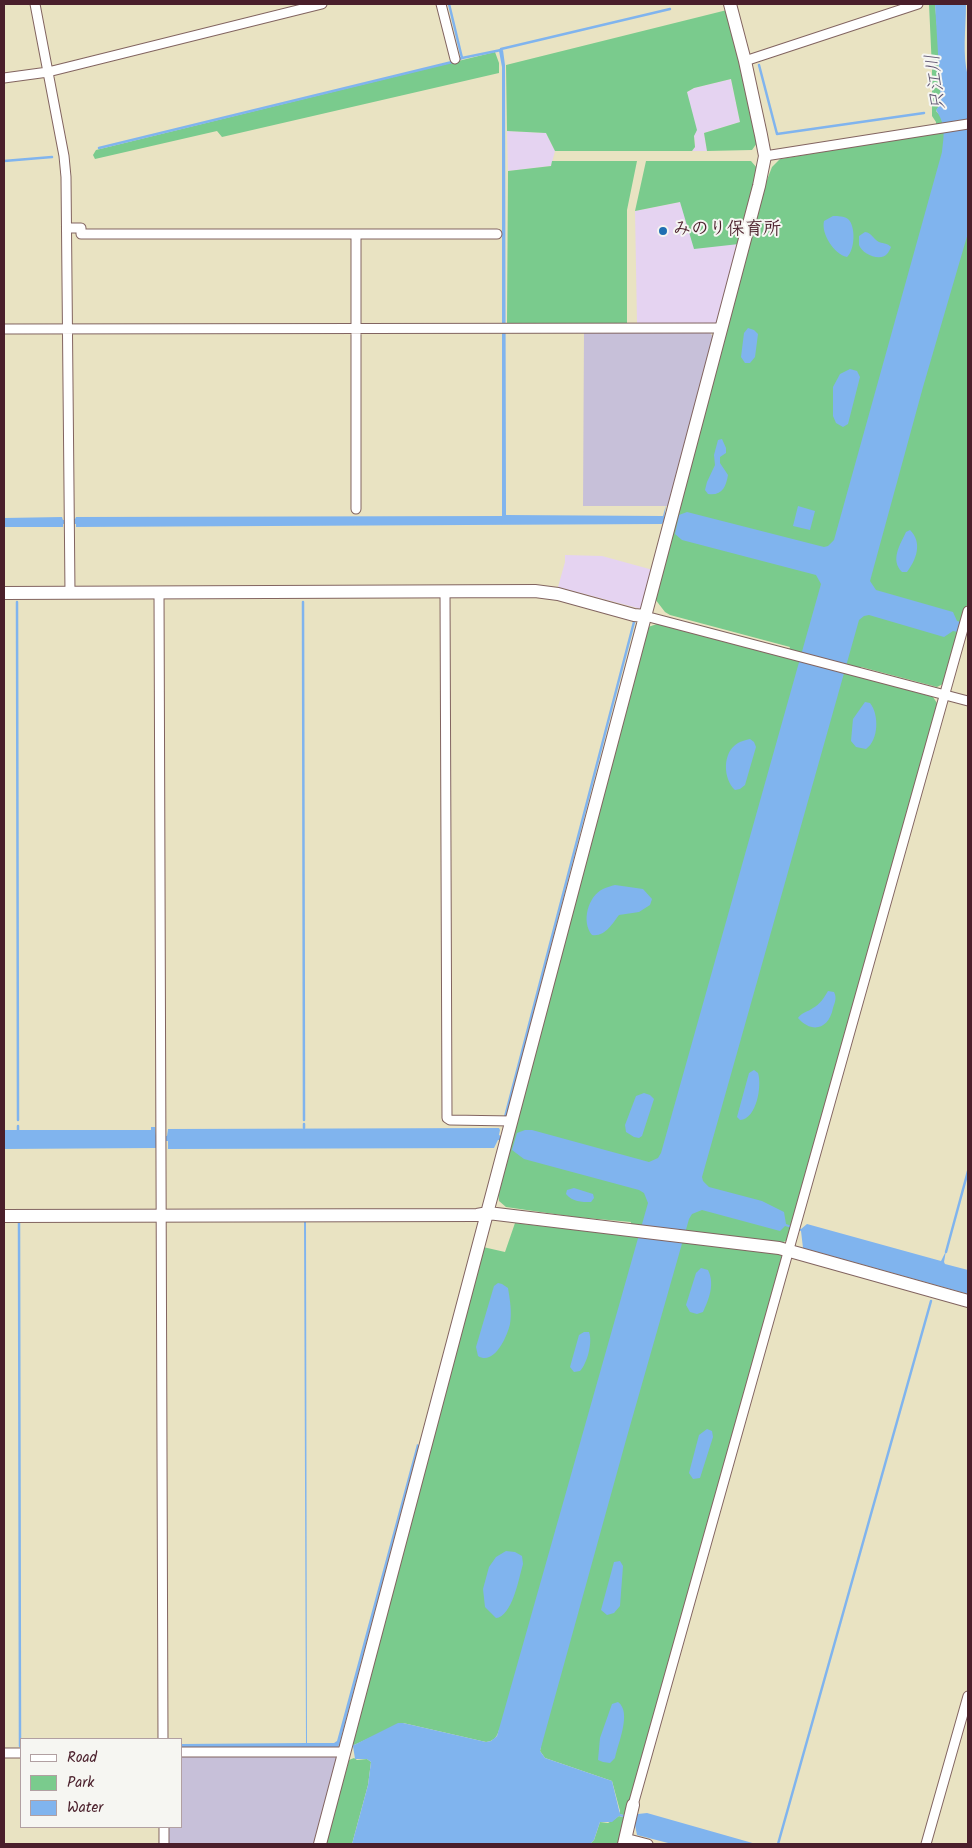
<!DOCTYPE html>
<html>
<head>
<meta charset="utf-8">
<style>
  body { margin:0 }
  #map { position:relative; width:972px; height:1848px; overflow:hidden; background:#e9e3c2; font-family:Kalam,sans-serif }
  canvas { display:block }
  .frame { position:absolute; inset:0; border:5px solid #4a1f2b; pointer-events:none }
  .legend { position:absolute; left:20px; top:1738px; width:162px; height:90px; box-sizing:border-box; background:#f6f6f2; border:1px solid #b1a0a2; margin:0; padding:6px 9px; list-style:none; font-size:15px; color:#4a1f2b }
  .legend li { display:flex; align-items:center; gap:10px; height:25px }
  .legend b { width:25px; border:1px solid #b1a0a2 }
</style>
</head>
<body>
<div id="map">
<canvas width="972" height="1848"></canvas>
<div class="frame"></div>
<ul class="legend">
<li><b style="height:6px;background:#fff"></b>Road</li>
<li><b style="height:14px;background:#7acb8d"></b>Park</li>
<li><b style="height:14px;background:#80b4ee"></b>Water</li>
</ul>
</div>
<script>
const ctx = document.querySelector('canvas').getContext('2d');
ctx.lineJoin = 'round';
function paint(path, color) { ctx.fillStyle = color; ctx.fill(path, 'evenodd'); }
function stroke(path, color, width, dash) { ctx.strokeStyle = color; ctx.lineWidth = width; ctx.lineCap = dash ? 'butt' : 'round'; ctx.setLineDash(dash || []); ctx.stroke(path); }
function drawText(font, color, halo, rows, align = 'center') {
  ctx.font = font + ' Kalam,"Klee One",sans-serif'; ctx.lineWidth = 4; ctx.setLineDash([]); ctx.textBaseline = 'middle'; ctx.strokeStyle = halo; ctx.fillStyle = color; for (const [text, x, y, turn = 0] of rows) {
    ctx.save(); ctx.translate(x, y); ctx.rotate((+turn || 0) * Math.PI / 180); ctx.textAlign = isNaN(turn) ? turn : align; if (halo) ctx.strokeText(text, 0, 0); ctx.fillText(text, 0, 0); ctx.restore();
  }
}
paint(new Path2D(`
  M731,79L740,122L704,133L707,151H692L695,147L694,136L687,92L694,88Z
  M507,131L546,133L555,151L551,166L508,171Z
  M680,202L739,244L718,324L637,323L635,211Z
  M565,555L602,556L653,570L641,609L558,587L565,562Z`), '#e5d3f1');
paint(new Path2D(`
  M584,331H709L713,337L669,506H583Z
  M181,1755H336L339,1759L316,1844H167V1827H181Z`), '#c7c0d9');
paint(new Path2D(`
  M929,4H935L940,59L938,62L941,103L936,111L941,116L944,132L968,129V601L945,683L937,687L861,667L858,676L933,697L939,706L788,1240L781,1243L779,1253L783,1258L628,1816L619,1814L620,1811L612,1781L545,1758L540,1751L542,1740L499,1730C497,1737 494,1741 486,1742L403,1723L354,1745L351,1744L483,1247L505,1252L515,1223L628,1236L631,1222L575,1217L506,1207L499,1201L498,1193L648,627L657,624L786,658L790,647L670,615L665,612L655,599L765,185L772,167L780,159L936,133V122L932,116V69Z
  M727,10L741,65L757,143L752,150L707,151L704,133L740,122L731,79L694,88L687,92L697,130L694,136L695,147L692,151H555L546,133L507,131L506,65Z
  M495,52L499,63V73L222,137L217,131L95,159L93,155L96,150Z
  M552,161H637L627,210V323H507L508,171L551,166Z
  M646,161H751L757,168L739,244L694,249L680,202L635,211Z
  M354,1758L357,1760L367,1759L371,1762L368,1785L352,1844H326L349,1760Z
  M619,1816L626,1818L619,1844H590L594,1840L600,1822L608,1823Z`), '#7acb8d');
paint(new Path2D(`
  M935,4H966C966,29 962,53 968,77V233L923,387L870,581L876,590L953,612L957,621L968,624V634L953,631L944,637L869,615L864,616L859,620L702,1177L703,1181L709,1187L762,1201L784,1212L786,1224L801,1229L807,1224L941,1261L946,1251L944,1262L945,1264L968,1270V1294L803,1248L801,1231L785,1226L780,1231L702,1210L692,1214L689,1219L626,1440L540,1751L545,1758L612,1781L620,1814L634,1818L638,1814L647,1813L756,1844H672L637,1835L634,1820L619,1816L612,1822H600L594,1840L590,1844H352L368,1785L371,1762L367,1759H355L353,1746L351,1744L354,1745L398,1723H403L486,1742L491,1741L497,1736L648,1203L644,1193L639,1190L524,1159L512,1150L517,1133L525,1130H532L649,1162L658,1158L661,1153L821,584L816,575L682,540L675,534L679,515L687,512L824,547L828,546L834,540L942,152C944,135 946,125 936,110L941,103Z
  M503,50L505,65L506,515L663,516L666,505L664,519L665,520L662,524L76,527V524H63V527H4V518L62,517L63,520L75,519L76,517L502,516V67L499,51Z
  M833,216C838,216 844,216 848,219C856,226 855,250 847,257C834,254 821,234 824,221Z
  M865,232C872,233 873,239 879,242C885,244 887,243 891,247C890,249 889,252 887,254C880,262 862,254 859,245C859,244 859,238 859,236Z
  M748,328L754,330L758,334L755,357L750,363H745L741,357L744,333Z
  M850,369L857,371L860,377L848,424L843,427L836,423L833,416V387L840,374Z
  M722,439L726,448V453L720,457V463L728,475C726,487 722,496 708,494L705,490L707,482L715,465L714,455L718,440Z
  M798,506L815,511L810,530L793,526Z
  M910,530C923,543 916,560 907,572H902C890,560 900,545 906,532Z
  M865,702L870,703C879,714 879,740 866,749L856,747L851,741L853,719Z
  M750,739L754,742L756,747L745,785L740,789L735,790C723,779 722,752 738,743C741,741 746,740 750,739Z
  M615,885L643,889L652,899L650,905L639,912L619,915C612,924 605,937 592,935C581,922 588,896 603,889C607,887 611,886 615,885Z
  M828,991L834,992C837,998 835,1002 833,1008C829,1029 812,1034 798,1018C802,1012 808,1012 813,1008C820,1004 824,998 828,991Z
  M754,1070L758,1073C762,1085 757,1119 740,1120L737,1117L749,1073Z
  M644,1093L650,1095L654,1099L642,1136L639,1138L634,1137L626,1132L625,1125L636,1096Z
  M151,1127H155L156,1136H167L168,1129L499,1128L500,1130L499,1135L501,1136L500,1140H498L494,1148L168,1149V1141H156V1148L4,1149V1130H151Z
  M574,1188L593,1194L594,1198L591,1202C581,1202 573,1202 566,1194L567,1190Z
  M304,1220H306L307,1743H334L337,1741L417,1444L419,1445L340,1742L342,1744L340,1743L338,1747L181,1748V1744L306,1743Z
  M701,1268L708,1270C715,1284 709,1299 703,1312L697,1314L690,1312L686,1305L696,1273Z
  M498,1283L502,1284L508,1288C510,1300 512,1312 510,1324C507,1337 494,1366 478,1356L476,1347L494,1286Z
  M584,1332H589C593,1342 587,1364 580,1371L574,1372L570,1367L579,1335Z
  M707,1429L712,1431L713,1437L700,1478L693,1479L689,1473L699,1435Z
  M506,1551L515,1552L522,1556L523,1564C519,1578 512,1617 496,1618L485,1607L483,1589L489,1567L496,1557Z
  M620,1561L623,1566L620,1606L614,1613L607,1615L601,1610L614,1562Z
  M618,1702C632,1712 618,1743 615,1758L610,1763L603,1762L598,1760L600,1738L612,1704Z`), '#80b4ee');
stroke(new Path2D(`
  M449,4L462,58L501,50
  M501,49L670,9
  M759,65L777,134L924,113
  M99,148L452,62L462,58
  M4,161L52,157
  M17,602L18,1120
  M303,602L304,1120
  M505,1117L634,622
  M304,1128V1124
  M18,1130V1126
  M19,1223L20,1746
  M946,1252L968,1171
  M778,1844L931,1301`), '#80b4ee', 2.5);
const street = new Path2D(`
  M35,4L64,156L66,177L70,593
  M441,4L455,59
  M745,61L918,4
  M4,78L48,72L322,4
  M765,156L968,124
  M67,228H81V234H497
  M356,234V509
  M4,329L721,328
  M445,591L447,1118L450,1120L512,1121
  M159,592L163,1739
  M645,616L968,701
  M181,1752H344
  M4,1753H21
  M633,1805L968,611
  M164,1827V1844
  M625,1838L648,1844
  M926,1844L968,1696`);
const secondary = new Path2D(`
  M4,593L535,591L558,594L634,615L645,616
  M4,1216L477,1215L488,1213L779,1248L968,1301
  M320,1844L759,186L765,156L761,135L745,61L730,4
  M624,1844L633,1805`);
stroke(street, '#826460', 11);
stroke(secondary, '#826460', 14);
stroke(street, '#fff', 9);
stroke(secondary, '#fff', 12);
for (const [x, y, r, color] of [
  [663,231,5,"#1f6fb2"]
]) { const dot = new Path2D(); dot.arc(x, y, r, 0, 2 * Math.PI); ctx.fillStyle = color; ctx.fill(dot); stroke(dot, '#f6f6f2', 2); }
drawText('bold 18px', '#4a1f2b', '#f6f6f2', [
  ["みのり保育所",673,231]
], 'left');
drawText('italic 19px', '#5d536f', '#f6f6f2', [
  ["只江川",938,82,-97]
]);
</script>
</body>
</html>
